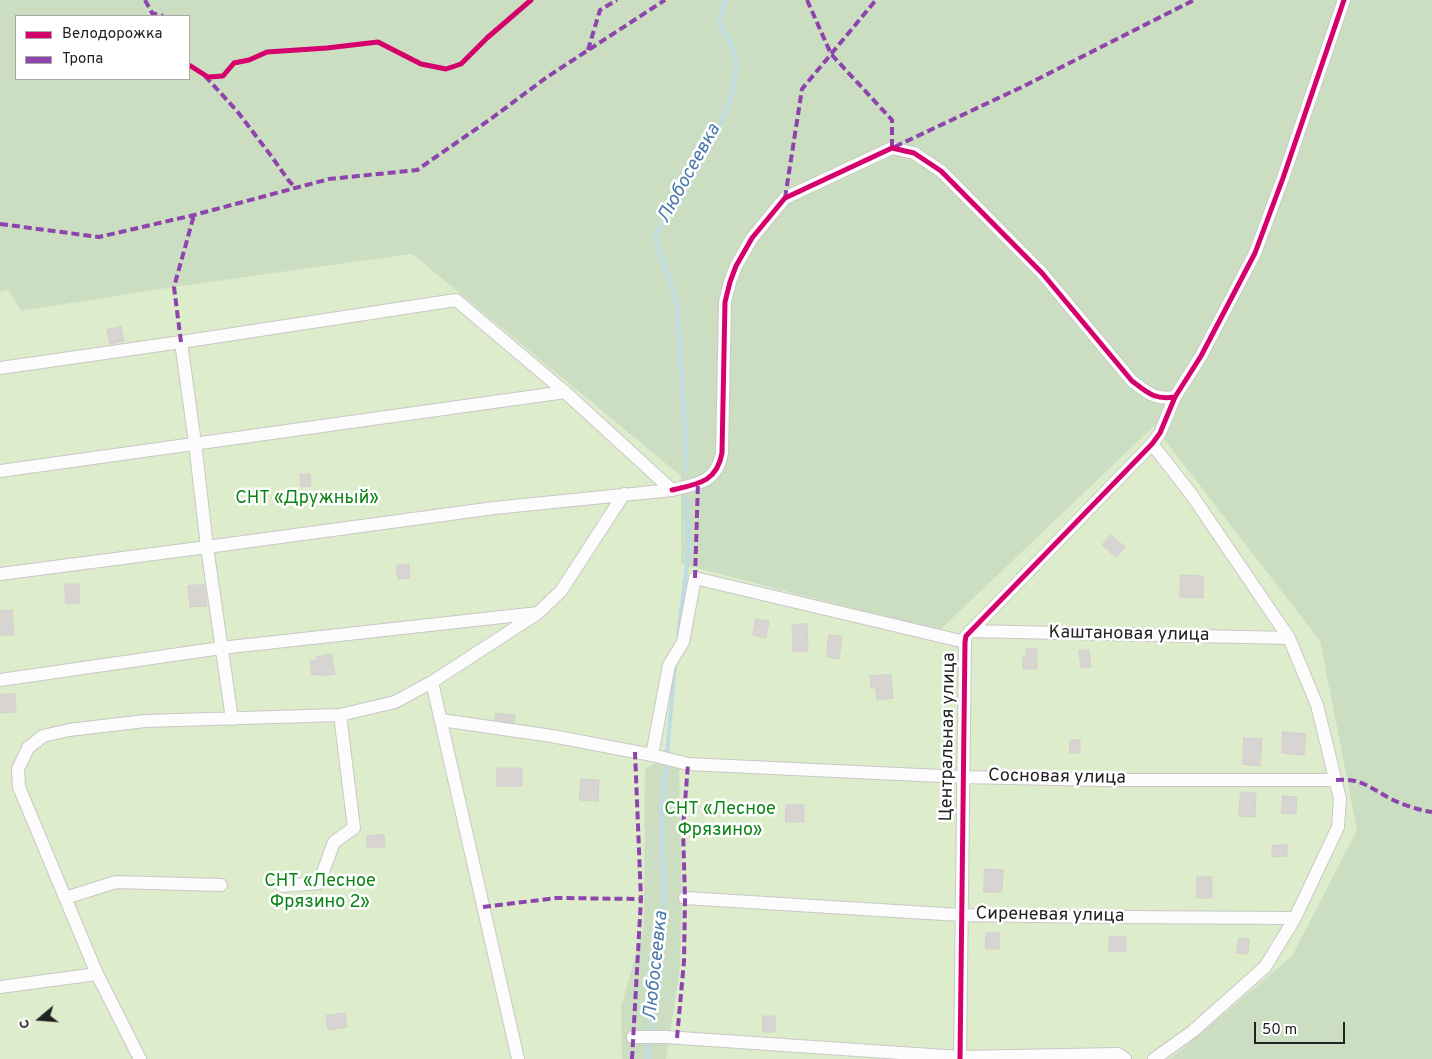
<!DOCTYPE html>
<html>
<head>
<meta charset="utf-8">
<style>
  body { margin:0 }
  #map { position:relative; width:1432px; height:1059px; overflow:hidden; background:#f0eeeb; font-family:Overpass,sans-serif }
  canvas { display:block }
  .legend { position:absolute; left:15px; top:15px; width:175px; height:65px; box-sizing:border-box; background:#fff; border:1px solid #a7a7a7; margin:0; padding:6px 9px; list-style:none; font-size:15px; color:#222 }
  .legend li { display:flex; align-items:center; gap:10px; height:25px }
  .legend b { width:25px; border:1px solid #a7a7a7 }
  .north { position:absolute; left:15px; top:994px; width:50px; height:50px; -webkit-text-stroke:4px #fff; paint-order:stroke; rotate:252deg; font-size:14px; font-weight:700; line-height:20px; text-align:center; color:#222 }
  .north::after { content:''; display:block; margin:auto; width:18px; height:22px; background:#222; clip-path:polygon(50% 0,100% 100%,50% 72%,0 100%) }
  .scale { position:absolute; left:1254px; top:1022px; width:91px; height:22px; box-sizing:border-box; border:2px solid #222; border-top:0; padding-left:6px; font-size:15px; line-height:18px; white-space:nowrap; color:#222; -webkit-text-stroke:4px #fff; paint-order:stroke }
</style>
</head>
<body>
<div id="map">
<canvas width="1432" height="1059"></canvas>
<ul class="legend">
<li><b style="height:6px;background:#d6006c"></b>Велодорожка</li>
<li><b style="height:6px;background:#8e44ad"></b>Тропа</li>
</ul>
<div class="north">С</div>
<div class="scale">50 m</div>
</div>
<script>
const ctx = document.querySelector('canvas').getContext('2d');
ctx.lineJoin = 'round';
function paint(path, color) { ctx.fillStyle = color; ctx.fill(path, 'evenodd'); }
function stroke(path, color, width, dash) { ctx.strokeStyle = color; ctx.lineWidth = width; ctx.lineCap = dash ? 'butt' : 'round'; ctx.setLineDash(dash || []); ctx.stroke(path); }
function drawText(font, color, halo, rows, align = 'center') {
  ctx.font = font + ' Overpass,sans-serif'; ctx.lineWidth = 5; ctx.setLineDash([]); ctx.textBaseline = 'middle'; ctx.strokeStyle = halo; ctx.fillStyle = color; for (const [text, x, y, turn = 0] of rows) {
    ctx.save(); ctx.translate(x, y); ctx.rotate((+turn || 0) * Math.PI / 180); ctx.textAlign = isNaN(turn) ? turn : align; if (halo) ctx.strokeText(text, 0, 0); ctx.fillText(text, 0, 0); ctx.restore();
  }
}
paint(new Path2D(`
  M412,254L681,476V564L939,631L1154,426L1160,433L1320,641L1357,830L1292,956L1170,1059H0V292L8,290L21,311L174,287Z`), '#ddeccb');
paint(new Path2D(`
  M0,0H1432V1059H1170L1292,956L1357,830L1320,641L1154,426L939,631L681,564V476L412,254L174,287L21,311L8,290L0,292ZM16,16H189V79H16Z
  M661,759L679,763L682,901L680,968L666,1059H622L621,1007L644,927L645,769Z`), '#cbdec1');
stroke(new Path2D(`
  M687,472L685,425L677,303L655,237C680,195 740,110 736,61C735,48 725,34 719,23L724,4L726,0
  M678,634L689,550L687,497
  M647,1059L664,931L662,811L675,664`), '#bfdbe3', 4);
const building = new Path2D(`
  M121,327L124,341L110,344L107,330Z
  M310,474L311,486L301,487L300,475Z
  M1111,535L1125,547L1116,557L1102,545Z
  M409,564L410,578L398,579L396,566Z
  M1181,575L1203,576V598L1180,597Z
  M65,584H79L80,603H66Z
  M204,585L207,606L190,607L188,586Z
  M12,610L14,635H0V611Z
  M756,619L769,621L766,638L753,635Z
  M807,624L808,651H793L792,625Z
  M829,635L842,636L839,659L827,657Z
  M1026,649H1037V669H1023V657H1026Z
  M1089,650L1091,667L1081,668L1079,651Z
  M331,654L335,674L320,676L319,674L312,675L310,661L317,660V657Z
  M891,675L893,698L877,700L876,688H871L870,676Z
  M15,694L16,712L0,713V695Z
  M496,713L515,715L514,728L494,725Z
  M1283,732L1306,734L1304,755L1282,753Z
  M1244,738L1262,739L1260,766L1243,764Z
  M1070,740H1080V753H1070Z
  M497,768H522V786H497Z
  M581,779L599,780L598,801L580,800Z
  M1241,792L1256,793L1255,817L1239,816Z
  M1283,796L1297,797L1296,814L1282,813Z
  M786,805H804V822H786Z
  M384,835L385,847L367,848V836Z
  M1287,845V856L1272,857V846Z
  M985,869L1003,870L1002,892H984Z
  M1197,877H1212V898H1197Z
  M986,933H999V949H986Z
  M1110,936L1126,937V952L1109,951Z
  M1239,938L1249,939L1248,954L1237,953Z
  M345,1013L347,1027L328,1030L326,1016Z
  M763,1016H775V1032H763Z`);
paint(building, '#d7d4d2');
stroke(building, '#d3d0cc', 1);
const minor = new Path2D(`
  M0,368L181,342
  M565,392L672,490
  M1152,444L1191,494L1289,638L1317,705L1340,799L1338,827L1295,918L1265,967L1193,1031L1154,1059
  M0,471L565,392L456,300L181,342L195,443L207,547L232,719
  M0,574L207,547L494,508L672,490C698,484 717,482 722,453L725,302L730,282L736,266L752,238L785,198L892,148L914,153L941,171L1042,273L1132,381C1148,393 1154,400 1175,397
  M970,631L1289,638
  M0,680L221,648L538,613L561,591L624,494
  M432,682L518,1059
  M441,720L552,736L652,755L669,665L683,642L695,578L965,642
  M652,755L688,764L962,777L1104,780H1336
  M282,886L319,883L334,842L354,828L340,715
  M65,898L116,882L221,885
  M685,898L960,915L1113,917L1295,918
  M0,987L97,974
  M633,1037H666L960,1057L1118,1054L1125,1059
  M140,1059L97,974L19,787L18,769L28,748L43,736L69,730L145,721L340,715L395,702L432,682L538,613
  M960,1059L965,642L966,636L1152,444L1160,433L1175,397L1201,356L1255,253L1283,178L1344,0`);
stroke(minor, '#c9c8c7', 14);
stroke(minor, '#fdfcfc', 12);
stroke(new Path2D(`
  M145,0L152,13L163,16
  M807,0L831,54L892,120V148L1024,86L1194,0
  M588,50L600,10L617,0
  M205,76L237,111L272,157L289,181L296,188
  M785,198L802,89L876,0
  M0,224L99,237L194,215L329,179L417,170L492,118L547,77L665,0
  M181,342L174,287L194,215
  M695,578L698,483
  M1336,780C1362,778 1370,788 1391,799C1404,805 1418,810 1432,812
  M483,907L556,898L641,899
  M677,1038L684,961L685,898L683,828L688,764
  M632,1059L641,899L635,752`), '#8e44ad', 4, [8, 4]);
stroke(new Path2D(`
  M189,65L208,77L223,76L234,63L249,60L267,52L327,48L378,42L421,64L446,69L461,64L487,38L531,0
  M672,490C698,484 717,482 722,453L725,302L730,282L736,266L752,238L785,198L892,148L914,153L941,171L1042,273L1132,381C1148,393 1154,400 1175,397
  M960,1059L965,642L966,636L1152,444L1160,433L1175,397L1201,356L1255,253L1283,178L1344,0`), '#d6006c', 5);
drawText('18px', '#0c8416', '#fff', [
  ["СНТ «Дружный»",307,499],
  ["СНТ «Лесное",720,810],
  ["Фрязино»",720,831],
  ["СНТ «Лесное",320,882],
  ["Фрязино 2»",320,903]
]);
drawText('18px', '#222', '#fff', [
  ["Каштановая улица",1129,635,1],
  ["Центральная улица",949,737,-89],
  ["Сосновая улица",1057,778,1],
  ["Сиреневая улица",1050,916,1]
]);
drawText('italic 19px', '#4a7aab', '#fff', [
  ["Любосеевка",690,174,-61],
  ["Любосеевка",657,966,-84]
]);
</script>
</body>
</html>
